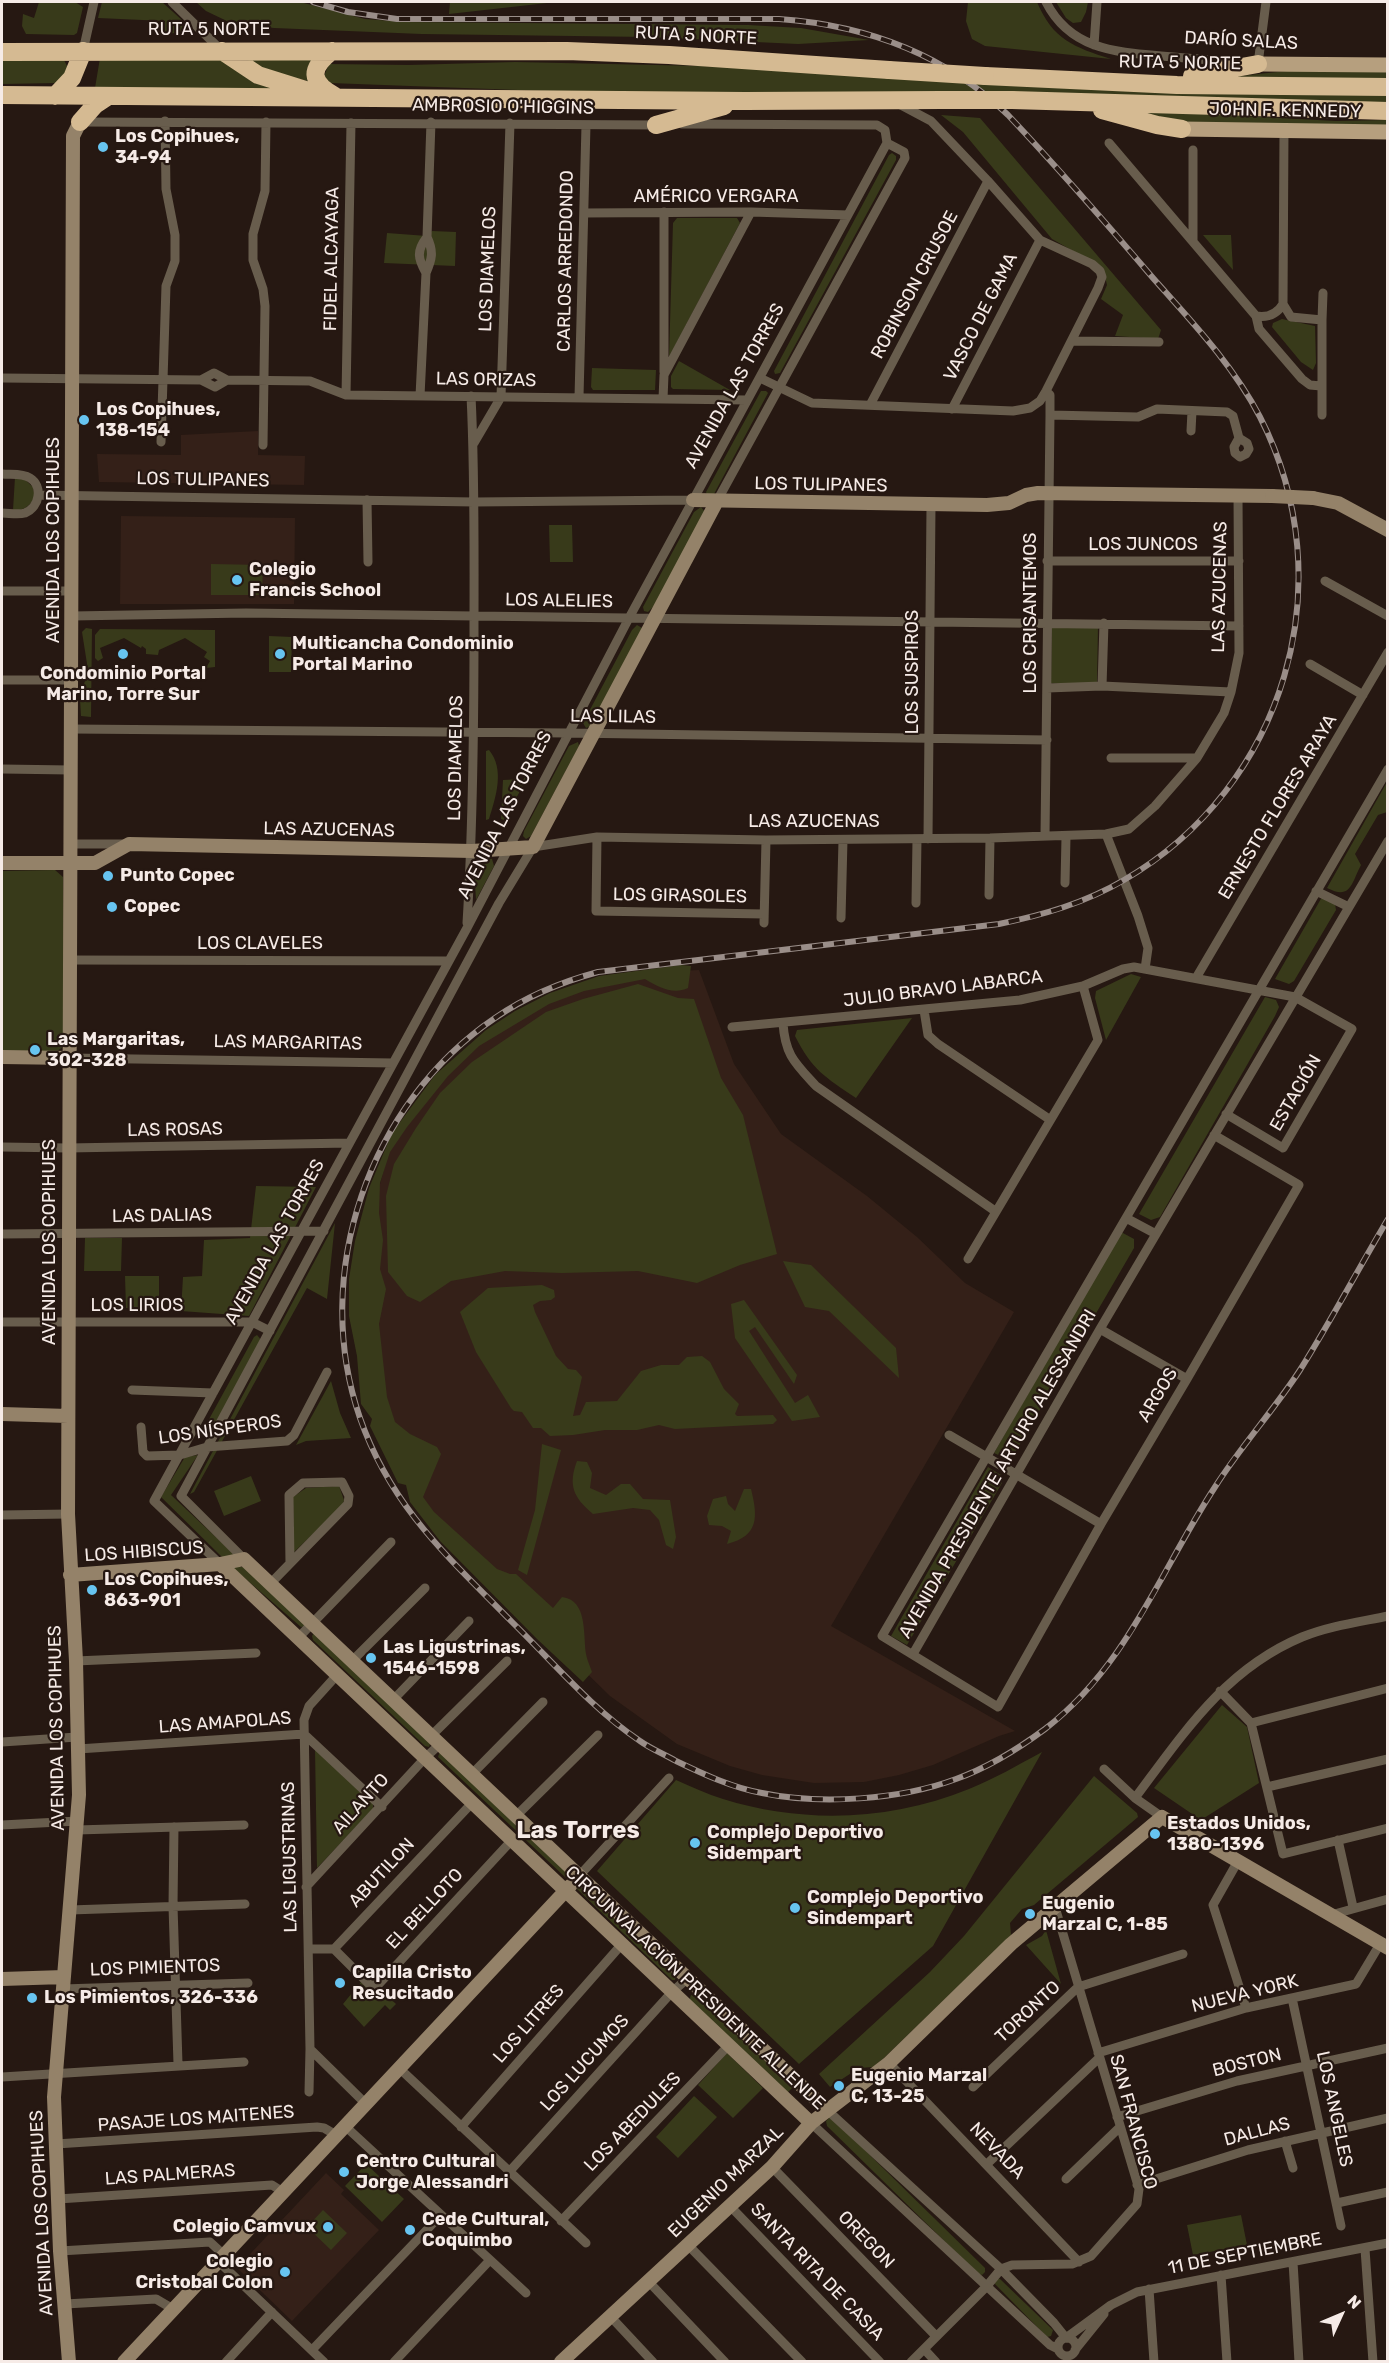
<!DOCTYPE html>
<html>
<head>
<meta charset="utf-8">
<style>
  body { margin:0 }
  #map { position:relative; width:1389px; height:2363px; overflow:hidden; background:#261812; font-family:Rubik,sans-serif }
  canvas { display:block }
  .frame { position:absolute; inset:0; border:3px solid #f6ebe7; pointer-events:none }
  .north { position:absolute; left:1311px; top:2285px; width:60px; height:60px; -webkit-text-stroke:4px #261812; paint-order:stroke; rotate:46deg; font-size:16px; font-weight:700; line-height:24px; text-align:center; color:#f6ebe7 }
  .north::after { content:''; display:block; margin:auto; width:21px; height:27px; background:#f6ebe7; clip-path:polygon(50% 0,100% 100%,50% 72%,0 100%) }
</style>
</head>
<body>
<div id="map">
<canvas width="1389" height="2363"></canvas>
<div class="frame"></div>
<div class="north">N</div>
</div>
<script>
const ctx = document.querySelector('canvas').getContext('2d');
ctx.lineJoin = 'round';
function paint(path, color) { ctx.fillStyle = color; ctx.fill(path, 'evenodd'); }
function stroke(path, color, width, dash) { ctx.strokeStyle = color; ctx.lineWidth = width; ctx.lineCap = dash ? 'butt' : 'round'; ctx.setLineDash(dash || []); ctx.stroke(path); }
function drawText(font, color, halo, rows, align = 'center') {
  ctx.font = font + ' Rubik,sans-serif'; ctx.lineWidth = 4.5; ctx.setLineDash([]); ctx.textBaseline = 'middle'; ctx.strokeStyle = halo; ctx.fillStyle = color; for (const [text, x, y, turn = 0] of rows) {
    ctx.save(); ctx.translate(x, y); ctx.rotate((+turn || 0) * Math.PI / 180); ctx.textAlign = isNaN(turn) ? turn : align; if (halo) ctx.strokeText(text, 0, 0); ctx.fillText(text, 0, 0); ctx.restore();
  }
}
paint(new Path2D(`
  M258,431V455L305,456L304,485L99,482L97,454L181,455V435Z
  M121,516L295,518L294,604H120Z
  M699,970L734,1064L781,1134L867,1196L917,1237L965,1283L1014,1312L831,1626L1015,1731L999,1736L933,1765L899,1775L864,1782L814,1783L762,1775L730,1766L677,1744L610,1696L456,1545L409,1482L354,1280L392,1140L474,1045L558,995L663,972Z
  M326,2173L344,2190L341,2194L379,2230L292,2321L237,2268Z`), '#342018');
paint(new Path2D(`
  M39,2H75L83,7L77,33L74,35L26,34L22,26L23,14L34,18Z
  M102,2H162L194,31L165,34V21L98,18Z
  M196,2H300L365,19L406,22L748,25L801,28L869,40L798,44L649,37L422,34L274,28L231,23L206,11Z
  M450,2H556L449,14Z
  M968,2H1037C1053,40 1074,47 1111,59L985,46L972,39L966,21Z
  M1056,2H1088L1086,12L1081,22L1073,23L1066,18Z
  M240,56L313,58L311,82L267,71Z
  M100,58L219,59L291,93L95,88Z
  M2,59L64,60L69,70L57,83L2,84Z
  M515,62L703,66L1387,94L1388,106L760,93L571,92L330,83L324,76L329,64L409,65Z
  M1296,70H1388L1387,79L1221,78Z
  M1129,110L1336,121L1387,120V128L1176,122Z
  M941,115L980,118L1161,330L1158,339L1115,336L1123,315L1101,299L1107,285L1103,268L1052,239L963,132Z
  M892,153L896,156V160L780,373L775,374L774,371L889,155Z
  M677,218H737L740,223L669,357L673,223Z
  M432,231L456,232L455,266L384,263L387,233L427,236Z
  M1203,235H1231L1233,270Z
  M1282,319L1315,326L1316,363L1313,370L1301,362L1272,327L1273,323Z
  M679,361L730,390L673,389L671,387V376Z
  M592,368L656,370L655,390H593L591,387Z
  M761,391H766L768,393L714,494L707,495L706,492Z
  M15,477L23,478L33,487L35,498C29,506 24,511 13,510Z
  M701,507L705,512L655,605L648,612L644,611L643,607L694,512Z
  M549,525H572L573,562H550Z
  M211,564L263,565L262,595H211Z
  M637,625L642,628L591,726L586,728L583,723L632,630Z
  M1052,626H1098L1097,683H1051Z
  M86,628L92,629L91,717L81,716L80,699L88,670L82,632Z
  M100,629L215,630V667L206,668L210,661L204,657L207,652L185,638L159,650L158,655L146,654V649L142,646L141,648L124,638L100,648L103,658L98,661L95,658V635Z
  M269,636L292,637L291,672H269Z
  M578,742L579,746L531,836L526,839L523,836L524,831L569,746Z
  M489,750C505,769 496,797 489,819L486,820V751Z
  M538,751H541L540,755L504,820L501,819L503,780L524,779L527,761H531Z
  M1387,782V812L1378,815L1355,854L1361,865C1351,884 1351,900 1327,888Z
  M484,857L492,859L494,866L476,900L474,867Z
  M2,871L55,870L63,877L64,1046L56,1052H2Z
  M1322,897L1335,904L1336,910L1294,981L1289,984L1275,979Z
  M681,965L691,966L688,988C673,995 658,987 645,979L584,991L549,1004L479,1046L448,1076L407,1127L390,1152L380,1183L379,1213L383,1240L380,1269L386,1289L379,1324L387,1397L395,1422L410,1434L437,1447L441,1454L423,1497L434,1512L497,1569L510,1574H516L553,1608L562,1597C588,1600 583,1635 586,1654C587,1660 590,1666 592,1672L583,1682L537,1639L440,1541L410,1502L406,1485L398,1483L370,1426L372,1419L361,1404L357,1356L349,1316V1279L355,1241L369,1188L392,1133L435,1075L486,1030L515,1011L550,993L599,976Z
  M1131,974L1141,977L1106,1040L1095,998L1096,991Z
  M638,984L678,998L694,999L721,1078L743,1115L777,1254L740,1265L697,1283L638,1271L562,1273L505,1271L451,1281L420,1302L407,1296L388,1272L386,1196L394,1164L416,1128L440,1093L472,1062L546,1012L583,999Z
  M1265,997L1276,1000L1279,1007L1275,1016L1160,1217L1151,1220L1139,1214Z
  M912,1018L856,1098C825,1077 812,1070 795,1036L797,1030Z
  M256,1186L316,1187L249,1316L181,1311L183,1277L202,1276L204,1240L250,1238Z
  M335,1223L327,1299L307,1288L194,1492L190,1494Z
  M1121,1232L1134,1239V1248L1013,1456L1007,1459L994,1453Z
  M85,1238H122L121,1271H84Z
  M783,1261L811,1265L896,1348L899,1378L829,1311L805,1307Z
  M125,1276H159V1310L126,1308Z
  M542,1285L554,1290L555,1297L551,1300L540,1301L533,1305L535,1312L556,1356L568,1369L576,1370L582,1377L573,1416L580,1415L586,1402L617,1401L641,1371L661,1365H679L687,1357L702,1356L710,1362L724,1389L739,1404L735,1414L737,1416L773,1415L777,1420L773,1424L675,1429L659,1425L637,1430H605L573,1435L550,1436L541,1428H533L522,1412L514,1411L511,1408L476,1352L460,1312L488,1288Z
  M744,1300L797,1375L794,1384L755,1327L749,1331L795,1403L808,1395L820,1417L792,1421L735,1338L731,1304Z
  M257,1335L262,1341L210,1436L207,1438L203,1436L202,1432L254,1337Z
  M331,1381L340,1413L351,1438L306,1441L296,1445Z
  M542,1444L561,1450L527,1575L518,1570L535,1510Z
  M198,1455L171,1495L237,1557L223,1558L161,1497L185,1457Z
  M577,1461L587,1462L592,1473L590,1488L606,1495L621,1484H630L643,1499L670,1500L676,1537L673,1549L666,1545L659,1520L650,1510L633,1508L593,1514C573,1497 568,1485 577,1461Z
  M988,1467L1001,1475L1002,1483L907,1645L891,1636Z
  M251,1476L261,1501L224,1516L214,1491Z
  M339,1486L344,1500L343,1505L294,1552L293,1497L306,1488Z
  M744,1489H751C758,1517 759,1536 727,1544L731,1531L722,1526L709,1525L707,1516L713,1499L726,1496L728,1504L735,1511Z
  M232,1567H244L306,1626L301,1627Z
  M315,1632L431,1741L429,1747L425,1746L313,1640L312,1636Z
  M1222,1705L1247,1727L1259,1783L1201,1820L1154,1788Z
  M315,1749L373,1802V1809L317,1868Z
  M440,1751L571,1875L566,1878L438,1757Z
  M1042,1752L933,1946L799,2064L597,1871L676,1780C692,1787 707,1794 723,1799C804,1824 890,1821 969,1789C994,1779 1018,1765 1042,1752Z
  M1094,1776L1137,1813L1138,1817L1034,1905L1022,1909L1010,1923L1011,1935L884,2058L873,2067L859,2068L830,2087L819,2074L930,1972L964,1936Z
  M577,1883L676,1974L675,1980H672L576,1888Z
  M1046,1930L1061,1984L1026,1945L1042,1936Z
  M361,1982L368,1989L379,1988L396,2004L390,2010L385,2005L364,2027L343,2004Z
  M691,1995L694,1996L793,2087L787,2093L689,2001Z
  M727,2053L763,2088L733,2118L698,2085Z
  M694,2096L717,2117L678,2158L656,2137Z
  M829,2118L833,2119L985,2268V2272L982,2275L977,2273L827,2126L826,2121Z
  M366,2164L404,2199L382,2222L345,2186Z
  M323,2210L347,2233L331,2250L307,2227Z
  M1241,2215L1247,2245L1193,2255L1187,2225Z
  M996,2278L1000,2279L1053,2330L1051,2336L1047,2337L994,2283Z`), '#383a1a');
stroke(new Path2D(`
  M172,2L222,51
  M1046,2C1070,49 1114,52 1161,56C1186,58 1210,60 1235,62
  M1094,45L1097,2
  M83,51L94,2
  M1255,64H1258L1266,2
  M82,122L659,125
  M1109,143L1256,316C1268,318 1277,314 1283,304L1284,130
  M584,213L751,212L848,215
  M1193,240V150
  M426,273C418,259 416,251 427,237
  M1283,304L1291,317L1322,320V415
  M1256,316L1259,329L1302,379L1310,385L1321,386
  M1322,320L1323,293
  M1072,341L1159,342
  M664,372V212
  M2,378L201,380L215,387L227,380
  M760,378L812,403L1013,411L1030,408L1040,401L1046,391L1098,288L1102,277L1100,271L1092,264L1040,240L988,181L931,121L899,104
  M201,380L214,373L227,380L310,381L346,395L747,400
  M346,395L351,123
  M420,396L426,273C432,259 434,252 427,237L431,122
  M579,397L586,125
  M663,399L664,375L751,212
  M870,405L988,181
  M952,409L1040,240
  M1050,415L1138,417L1157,409L1227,412L1233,416L1239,438L1234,447L1235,453L1240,457L1246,454L1249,449L1247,443L1239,438
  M1191,431L1192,411
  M161,442L166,286L175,261V235L166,189L165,121
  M474,443L501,397L510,123
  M263,445L265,306L263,289L253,260V234L265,191L266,122
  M2,474C11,475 22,473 30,478C43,486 40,507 25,513C18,515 9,513 2,513
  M38,495L474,502L693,500
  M367,500L368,562
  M717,501L905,158L904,152L887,143
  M1047,561H1239
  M1325,581L1388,616
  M2,591H72
  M72,616L246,613L1239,626
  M1310,664L1363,695
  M2,680H71
  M1102,686L1104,623
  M1047,688L1102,686L1231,692
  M71,729L568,733L1047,740
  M1111,758H1197
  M2,769L71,770
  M1106,834L1138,916L1148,948L1145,969
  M1045,836L1050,415V395L1046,391
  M597,837L596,911L764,914
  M928,839L931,506
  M71,844H127
  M1065,883L1066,837
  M1316,891L1349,907
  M989,895L990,838
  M916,903L917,839
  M841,918L843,840
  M467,923C473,826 474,729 474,632C474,554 475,475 471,396
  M764,923L766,840
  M70,960L449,961
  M1196,978L1388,652
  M924,1010L928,1035L938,1044L1049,1119
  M783,1023C785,1055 795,1063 816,1086L995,1211
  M732,1027L1020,1000L1083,986L1123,969L1134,967L1295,997L1352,1029L1283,1148L1226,1114
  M70,1058L393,1063
  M1214,1135L1299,1185L1187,1379L1101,1524L998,1707L882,1636L1388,769
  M2,1147L68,1148L349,1143
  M1126,1218L1156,1234
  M2,1234L324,1231
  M968,1259L1098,1040L1083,986
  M2,1322H252L270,1331
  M1100,1329L1187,1379
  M132,1390L213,1393
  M141,1427L143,1452L147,1456L180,1455L207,1447L287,1441L294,1435L327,1372
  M949,1435L1101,1524
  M2,1515L68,1514
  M244,1559L181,1496L499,903L533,847L597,837L766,840L990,838L1106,834L1129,829L1155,806L1197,758L1224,713L1231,692L1239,653L1238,496
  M220,1564L154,1501L467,928L629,618L887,143L885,130L877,125L682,124
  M270,1584L348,1504L349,1496L342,1482L303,1483L289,1495L290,1563
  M298,1638L391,1542
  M913,1654L1100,1329L1388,841
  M76,1661L256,1653
  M352,1661L425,1588
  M337,1675L309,1706L304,1720L310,2049L366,2104
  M1220,1691L1251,1723L1283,1854L1388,1828
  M393,1700L469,1621
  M1251,1723L1388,1688
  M431,1736L507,1661
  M2,1742L77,1737
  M78,1749L304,1734L382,1807
  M1104,1769L1135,1798L1162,1817
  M472,1774L543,1702
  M1267,1787L1388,1759
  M1135,1798C1183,1734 1225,1669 1302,1637C1329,1626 1359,1622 1388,1616
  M516,1816L598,1735
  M2,1825L78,1821
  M174,1827L173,1906L178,2064
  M77,1830L244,1825
  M1338,1840L1353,1907
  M1238,1861L1213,1905L1246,2008
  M579,1876L669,1778
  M306,1887L425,1758L440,1744
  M70,1910L245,1904
  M1331,1915L1388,1899
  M309,1949H334L472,1803
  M334,1949L370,1985H378L512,1840
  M63,1989L248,1983
  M1292,1998L1341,2226
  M1098,2053L1246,2008L1356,1984L1380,1944
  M889,2063L1079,2262
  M399,2068L586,2243
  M2,2077L244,2062
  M973,2087L1078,1987L1183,1954
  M309,2092L310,2049
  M826,2109L1001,2269L1054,2323L1066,2338L1111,2305L1137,2292L1388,2243
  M1117,2117L1237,2081L1388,2048
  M811,2123L1050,2345L1058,2349
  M345,2126L526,2293
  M461,2127L622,1944
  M1285,2141L1293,2168
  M56,2144L317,2127L324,2128L336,2135
  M987,2164L1099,2058
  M772,2167L936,2336
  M509,2172L672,1992L688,1978
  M1066,2179L1120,2127
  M1137,2185L1248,2150L1388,2118
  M58,2199L272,2185L283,2192
  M1337,2203L1388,2192
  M730,2206L880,2362
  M561,2221L729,2045
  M688,2245L802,2362
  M1365,2249L1373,2362
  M60,2251L210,2242L224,2255
  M218,2261L324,2362
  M1293,2262L1299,2362
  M1221,2275L1227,2362
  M648,2281L725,2362
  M1149,2289L1154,2362
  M65,2304L156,2299L173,2309
  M610,2316L653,2362
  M1058 2347a9 9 0 1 1 18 0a9 9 0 1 1-18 0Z
  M924,2349L936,2362
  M312,2350L441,2215
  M1075,2350L1104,2314
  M226,2362L272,2312
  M394,2362L490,2260
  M911,2362L986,2287L1001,2269L1012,2265L1072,2264L1091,2256L1137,2204L1139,2189L1055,1907`), '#685d4d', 9);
stroke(new Path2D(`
  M1313,498L1338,503L1388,530
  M693,500L987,505L1009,503L1026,495L1038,493L1272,496
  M2,863H95L129,844L472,851L533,847L717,501
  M2,1057L70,1058
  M2,1414L68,1416
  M220,1564L811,2123
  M70,1575L220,1564L244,1559L826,2109
  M2,1979L64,1977
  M69,2362L60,2251L54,2097L79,1795L76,1661L68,1514L73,136L80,122
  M124,2362L570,1886
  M561,2362L772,2167L811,2123L889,2063L1011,1944L1162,1817L1388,1948`), '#948269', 14);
stroke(new Path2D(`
  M1258,64L1388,65
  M1182,129L1388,132`), '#b69f7e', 15);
stroke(new Path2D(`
  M222,51L258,75L309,91
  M332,51C309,69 310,82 335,96
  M2,52L567,51L669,55L889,70
  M985,76L1177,85L1388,87
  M1192,76L1258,64
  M2,95L745,101L942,100
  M55,96L72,78L83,51
  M1012,100L1388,111
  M1102,110L1157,125L1182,129
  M80,122L95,105L107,97
  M656,125L724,106`), '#d5ba92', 18);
const rail = new Path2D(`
  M313,2L348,12L397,19H779C865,25 945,54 1008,115C1058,168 1106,223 1153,278C1192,322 1233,365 1260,417C1345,583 1285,787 1124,880C1085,903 1043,915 999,924L598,972C561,982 527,996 495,1018C369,1103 310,1274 360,1418C391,1507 448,1557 512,1622C553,1662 592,1709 640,1741C651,1749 664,1754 676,1761C703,1774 733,1788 762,1793C820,1805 900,1800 956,1779C987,1768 1018,1749 1045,1729C1128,1665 1160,1571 1215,1487C1241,1446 1274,1410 1300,1370C1331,1321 1358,1269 1388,1219`);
stroke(rail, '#9a8e89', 6);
stroke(rail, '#261812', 4, [11]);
stroke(new Path2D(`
  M1272,496L1313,498`), '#948269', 14);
stroke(new Path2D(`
  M889,70L985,76
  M942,100H1012`), '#d5ba92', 18);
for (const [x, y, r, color] of [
  [103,147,6,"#67c4f0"],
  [84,420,6,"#67c4f0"],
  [237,580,6,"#67c4f0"],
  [123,654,6,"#67c4f0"],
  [280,654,6,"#67c4f0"],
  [108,876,6,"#67c4f0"],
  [112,907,6,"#67c4f0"],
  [35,1050,6,"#67c4f0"],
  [92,1590,6,"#67c4f0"],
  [371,1658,6,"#67c4f0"],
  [1155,1834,6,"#67c4f0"],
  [695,1843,6,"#67c4f0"],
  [795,1908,6,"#67c4f0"],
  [1030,1914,6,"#67c4f0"],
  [340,1983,6,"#67c4f0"],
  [32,1998,6,"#67c4f0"],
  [839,2086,6,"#67c4f0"],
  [344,2172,6,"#67c4f0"],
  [328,2227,6,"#67c4f0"],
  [410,2230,6,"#67c4f0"],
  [285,2272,6,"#67c4f0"]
]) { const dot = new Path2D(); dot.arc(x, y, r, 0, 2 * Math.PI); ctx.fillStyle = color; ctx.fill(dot); stroke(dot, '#261812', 2); }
drawText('18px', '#f6ebe7', '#261812', [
  ["RUTA 5 NORTE",209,30],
  ["RUTA 5 NORTE",696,36,3],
  ["DARÍO SALAS",1241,41,3],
  ["RUTA 5 NORTE",1180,63,1],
  ["AMBROSIO O'HIGGINS",503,107,1],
  ["JOHN F. KENNEDY",1285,111,1],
  ["AMÉRICO VERGARA",716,197],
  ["FIDEL ALCAYAGA",332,259,-89],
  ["CARLOS ARREDONDO",566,261,-89],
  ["LOS DIAMELOS",488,269,-88],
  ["ROBINSON CRUSOE",915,285,-62],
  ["VASCO DE GAMA",981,317,-63],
  ["LAS ORIZAS",486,380,1],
  ["AVENIDA LAS TORRES",735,386,-61],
  ["LOS TULIPANES",203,480,1],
  ["LOS TULIPANES",821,485,1],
  ["AVENIDA LOS COPIHUES",54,540,-90],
  ["LOS JUNCOS",1143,545],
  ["LAS AZUCENAS",1220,587,-89],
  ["LOS ALELIES",559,601,1],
  ["LOS CRISANTEMOS",1031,613,-90],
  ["LOS SUSPIROS",913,672,-90],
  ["LAS LILAS",613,717,1],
  ["LOS DIAMELOS",456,758,-89],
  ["ERNESTO FLORES ARAYA",1278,807,-59],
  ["AVENIDA LAS TORRES",505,815,-63],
  ["LAS AZUCENAS",814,822],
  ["LAS AZUCENAS",329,830,1],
  ["LOS GIRASOLES",680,896,1],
  ["LOS CLAVELES",260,944],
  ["JULIO BRAVO LABARCA",943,989,-7],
  ["LAS MARGARITAS",288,1043,1],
  ["ESTACIÓN",1296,1093,-60],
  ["LAS ROSAS",175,1130,-1],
  ["LAS DALIAS",162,1216,-1],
  ["AVENIDA LOS COPIHUES",50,1242,-90],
  ["AVENIDA LAS TORRES",275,1242,-61],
  ["LOS LIRIOS",137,1306],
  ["ARGOS",1158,1395,-59],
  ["LOS NÍSPEROS",220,1430,-8],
  ["AVENIDA PRESIDENTE ARTURO ALESSANDRI",998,1474,-60],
  ["LOS HIBISCUS",144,1552,-4],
  ["LAS AMAPOLAS",225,1723,-4],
  ["AVENIDA LOS COPIHUES",57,1728,-91],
  ["AILANTO",361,1804,-48],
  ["LAS LIGUSTRINAS",290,1857,-91],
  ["ABUTILON",382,1873,-47],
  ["EL BELLOTO",425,1909,-47],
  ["LOS PIMIENTOS",155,1968,-2],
  ["CIRCUNVALACIÓN PRESIDENTE ALLENDE",695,1988,43],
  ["NUEVA YORK",1245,1994,-14],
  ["TORONTO",1028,2012,-43],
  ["LOS LITRES",529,2024,-49],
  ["LOS LUCUMOS",585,2063,-48],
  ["BOSTON",1247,2063,-14],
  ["LOS ANGELES",1334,2109,78],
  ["PASAJE LOS MAITENES",196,2119,-4],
  ["LOS ABEDULES",633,2122,-46],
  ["SAN FRANCISCO",1133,2122,75],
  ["DALLAS",1257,2132,-15],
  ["NEVADA",997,2151,46],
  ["LAS PALMERAS",170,2175,-4],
  ["EUGENIO MARZAL",726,2182,-44],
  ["AVENIDA LOS COPIHUES",42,2213,-93],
  ["OREGON",866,2240,46],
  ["11 DE SEPTIEMBRE",1245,2254,-11],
  ["SANTA RITA DE CASIA",817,2272,46]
]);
drawText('bold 18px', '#f6ebe7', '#261812', [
  ["Los Copihues,",115,137],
  ["34-94",115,158],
  ["Los Copihues,",96,410],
  ["138-154",96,431],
  ["Colegio",249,570],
  ["Francis School",249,591],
  ["Multicancha Condominio",292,644],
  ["Portal Marino",292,665],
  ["Condominio Portal",123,674,"center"],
  ["Marino, Torre Sur",123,695,"center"],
  ["Punto Copec",120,876],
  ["Copec",124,907],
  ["Las Margaritas,",47,1040],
  ["302-328",47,1061],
  ["Los Copihues,",104,1580],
  ["863-901",104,1601],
  ["Las Ligustrinas,",383,1648],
  ["1546-1598",383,1669],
  ["Estados Unidos,",1167,1824],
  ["1380-1396",1167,1845],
  ["Complejo Deportivo",707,1833],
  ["Sidempart",707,1854],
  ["Complejo Deportivo",807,1898],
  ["Sindempart",807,1919],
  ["Eugenio",1042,1904],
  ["Marzal C, 1-85",1042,1925],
  ["Capilla Cristo",352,1973],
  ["Resucitado",352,1994],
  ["Los Pimientos, 326-336",44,1998],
  ["Eugenio Marzal",851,2076],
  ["C, 13-25",851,2097],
  ["Centro Cultural",356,2162],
  ["Jorge Alessandri",356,2183],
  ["Cede Cultural,",422,2220],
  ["Coquimbo",422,2241],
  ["Colegio Camvux",316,2227,"right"],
  ["Colegio",273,2262,"right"],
  ["Cristobal Colon",273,2283,"right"]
], 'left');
drawText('bold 24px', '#f6ebe7', '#261812', [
  ["Las Torres",578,1831]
]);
</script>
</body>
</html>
